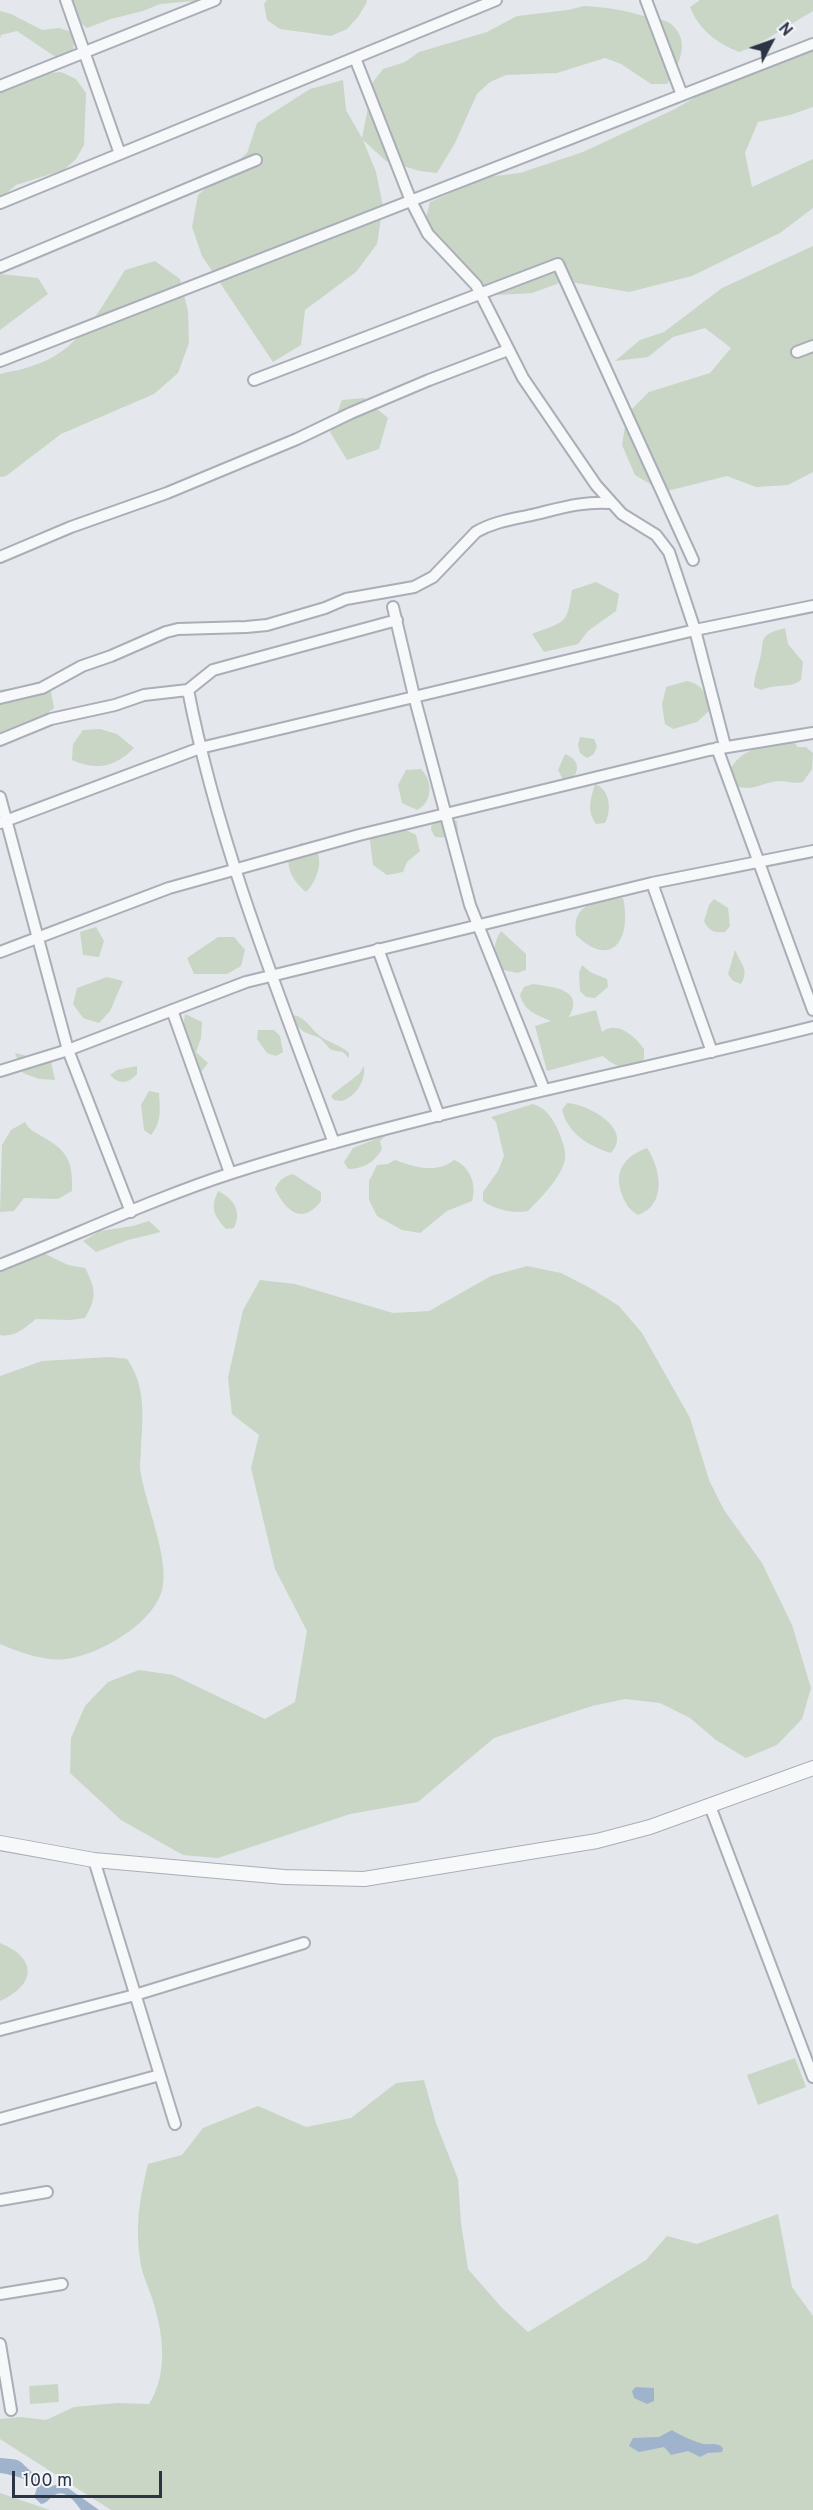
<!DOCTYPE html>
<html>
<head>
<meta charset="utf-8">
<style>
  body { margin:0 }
  #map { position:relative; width:813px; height:2510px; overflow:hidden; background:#e4e7ec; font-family:Overpass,sans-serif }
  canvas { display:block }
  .north { position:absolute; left:741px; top:12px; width:60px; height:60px; -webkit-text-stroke:4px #f4f6f9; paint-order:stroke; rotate:49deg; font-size:16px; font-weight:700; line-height:24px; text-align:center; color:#2b3445 }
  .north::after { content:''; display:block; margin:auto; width:21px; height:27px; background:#2b3445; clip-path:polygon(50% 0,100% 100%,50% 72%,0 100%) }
  .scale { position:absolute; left:12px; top:2471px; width:150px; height:27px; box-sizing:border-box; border:3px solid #2b3445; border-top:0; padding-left:8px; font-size:18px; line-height:21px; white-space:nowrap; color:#2b3445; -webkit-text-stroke:4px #f4f6f9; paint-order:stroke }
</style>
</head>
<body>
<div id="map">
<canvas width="813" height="2510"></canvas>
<div class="north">N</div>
<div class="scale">100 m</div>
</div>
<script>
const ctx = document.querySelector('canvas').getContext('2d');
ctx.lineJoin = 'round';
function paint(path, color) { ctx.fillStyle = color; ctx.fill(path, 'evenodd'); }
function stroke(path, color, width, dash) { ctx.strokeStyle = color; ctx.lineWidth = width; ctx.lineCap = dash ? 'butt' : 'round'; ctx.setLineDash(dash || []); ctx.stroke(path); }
paint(new Path2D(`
  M69,0H206L160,4L143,11L111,19L87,28C77,21 72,12 69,0Z
  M267,0H367V2L358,17L347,29L331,36L280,29L267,20L264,4Z
  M700,0H813V11L755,46L739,52C717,43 699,30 690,7Z
  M584,6C605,7 624,10 644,16C652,18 665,19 671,24C692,41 678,67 667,84H651L621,64L605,58L557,73L506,75L490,82L477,94L455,143L437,173L420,171L386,161L363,140L376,172L383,206L377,244L356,272L305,310L301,345L273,362L202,256L192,227L198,195L247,153L257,123L310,89L343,80L346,110L362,138L373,82L383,69L405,62L419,52L487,32L517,16L568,10Z
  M0,11L11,14L42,30L59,28L75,33L73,50L60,60L17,31L1,35L0,39Z
  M813,43V107L790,115L758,122L745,153L752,187L813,159V208L780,233L692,276L629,292L565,281L532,293L498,295L442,257L422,234L430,202L487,177L520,173L583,152L675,109L733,75Z
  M61,72L76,79L86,93L84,145L76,159L64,170L16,185L0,199V89L26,75Z
  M813,246V472L788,485L756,487L727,476L663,492L635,475L622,445L627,414L649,392L710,373L731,348L705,328L673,337L648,357L615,361L640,340L664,332L722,288Z
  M155,261L180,279L188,311L189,343L178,373L154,394L61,434L6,476L0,477V374C11,371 22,370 32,366C79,352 101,308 125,270Z
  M0,274L38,278L48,294L0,330Z
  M364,398L388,418L379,449L347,460L330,432L342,400Z
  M596,582L619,594L616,611L588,631L578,644L544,652L532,634C565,621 567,626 572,590Z
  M785,628L788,644L803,662L801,680C790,689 775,683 762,690L754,687C754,677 757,672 759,663C766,640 755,636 785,628Z
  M687,681C702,684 709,696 709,711L697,722L673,729L665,724L662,705L666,687Z
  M18,687L51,692L54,708L41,718L0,738V690Z
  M100,729L117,734L134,748C115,767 97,771 72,760L73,744L83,730Z
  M580,737L594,739L597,746L594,754L587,758L580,753L578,745Z
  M793,741L798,747H806L813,753L812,769L803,782C794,784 787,781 779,781C763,782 753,792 736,786L729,772C740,747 769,744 793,741Z
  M565,754C579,759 581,771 570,781L562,778L558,770Z
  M421,769C433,781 433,802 417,810L402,803L398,785L406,770Z
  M595,784C610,789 612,811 605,823L596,824C586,811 591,798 595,784Z
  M449,819L457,821L458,832L452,838L435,837L431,830L432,822Z
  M400,827L416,835L420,851L407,862L403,872L387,875L373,865L369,832Z
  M301,843C329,844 320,879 306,892C294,882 287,871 288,854Z
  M623,898C632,937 613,971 576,935C571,902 598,901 623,898Z
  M714,899L728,908L730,926L725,932C714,933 709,931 704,921L709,905Z
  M96,927L104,941L99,957L83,955L80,932Z
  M501,931L526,954V970L517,973L500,969C493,955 492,945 501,931Z
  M218,937H234L245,950L241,966L227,974H194L187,958Z
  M735,950C740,963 750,969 741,984L733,981L728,974Z
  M582,965L590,972L607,979L608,987L595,998L586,997L580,991L579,973Z
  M107,977L123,981L110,1011L99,1023L83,1018L73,1004L77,988Z
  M533,984C553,987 585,989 569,1017L596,1010L602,1032C617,1020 635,1036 644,1049V1058L641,1065C627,1071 613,1066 603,1056L547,1071L535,1026L551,1021C537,1015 524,1011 520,995L524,987Z
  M185,1014L202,1022L201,1038L196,1052L208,1063L198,1076C177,1056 182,1040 185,1014Z
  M294,1015C306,1018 311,1029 320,1036C329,1043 341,1045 349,1053V1058L343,1052L331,1050L320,1038L304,1032L294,1023Z
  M258,1030H274L280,1036L283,1052L276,1056L267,1053L257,1039Z
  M15,1053L51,1062L55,1080L39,1079L23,1073Z
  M137,1066V1074C128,1084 119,1085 110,1075L117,1070Z
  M364,1066C366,1081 356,1096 342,1101L334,1100L331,1096L334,1093L359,1074Z
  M149,1091L159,1093C160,1109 162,1122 151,1135L144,1130L141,1105Z
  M567,1103C588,1104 634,1129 611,1153C589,1146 568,1134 562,1110Z
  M533,1104C545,1108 551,1116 556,1126C560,1134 564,1144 565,1153C568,1171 540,1199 528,1211C513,1214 496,1210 483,1201V1192L498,1171L504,1156L496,1122L491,1117Z
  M25,1122C29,1130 35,1132 43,1137C68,1151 73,1162 72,1191L58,1199L24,1198L14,1211L0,1212L2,1145L11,1130Z
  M386,1135L380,1141L382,1149C374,1163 363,1169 348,1169L344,1162L353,1148Z
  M647,1148C661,1169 667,1205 638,1215C628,1209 625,1203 621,1192C614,1169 626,1156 647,1148Z
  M395,1160C414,1167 437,1174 454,1160C470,1166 477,1185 472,1201L447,1211L420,1233L402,1230L377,1216L369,1200V1181L377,1165L388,1164Z
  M293,1174L321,1192V1201C302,1226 286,1211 275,1189C279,1180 283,1177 293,1174Z
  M218,1191C234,1199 242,1211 234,1228L226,1229C214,1216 210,1208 218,1191Z
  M149,1221L161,1232L128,1240L96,1252L83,1241L100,1231L133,1226Z
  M37,1250L68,1265L85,1268C96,1289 97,1298 85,1318L70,1320L36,1319C26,1327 14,1338 0,1335V1272Z
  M527,1266L561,1273L592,1289L619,1306L642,1333L690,1418L709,1480L724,1510L762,1563L792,1625L811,1688L802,1719L777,1745L746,1758L716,1740L690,1718L660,1703L625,1699L592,1706L494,1738L418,1802L350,1814L218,1858L183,1855L121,1820L70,1773L71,1738L85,1706L108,1682L139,1670L173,1675L265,1719L295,1702L307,1631L275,1569L251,1468L259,1435L232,1414L228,1378L243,1310L260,1280L295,1284L393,1313L429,1311L491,1276Z
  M110,1357L127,1359C146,1386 143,1416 141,1447C141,1456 139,1466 141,1474C146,1505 170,1560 162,1590C153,1624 99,1655 66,1659C46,1662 19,1652 0,1644V1376L42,1361Z
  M0,1943C38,1958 36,1985 0,2001Z
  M795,2058L806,2087L758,2105L747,2075Z
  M424,2080L436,2123L458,2179L461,2223L468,2269L502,2308L528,2332L646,2260L667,2236L697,2244L778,2214L792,2287L813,2316V2510H111L0,2439V2419L21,2417L46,2420L74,2407L117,2403L149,2404C169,2373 163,2332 152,2298C148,2286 141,2272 140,2259C135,2223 140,2198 148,2164L182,2155L203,2128L258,2106L306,2127L351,2118L396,2083Z
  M58,2384L59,2402L30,2404L29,2386Z
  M0,2493L50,2510H0Z`), '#c9d6c5');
paint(new Path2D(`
  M636,2387L654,2388V2401L647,2404L634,2398L632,2391Z
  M672,2430C679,2435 695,2442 704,2444C712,2445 717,2442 723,2448L722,2452L708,2453L700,2457L688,2451L671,2455L664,2447L639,2452L629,2446L633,2438L659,2437Z
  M0,2458C25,2460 16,2459 34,2474L43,2477L47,2488L61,2483L99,2510H81C75,2502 65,2487 53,2496C48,2500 47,2503 41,2504L34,2497L38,2485C26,2479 14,2475 0,2473Z`), '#9fb4cc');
const minor = new Path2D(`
  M66,0L120,154
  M646,0L682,95
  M355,58L411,201L428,234L476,285L523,378L596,485L622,514L656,535L669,552L695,630L725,746
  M0,86L215,0
  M0,203L496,0
  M0,267L256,160
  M797,352L813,346
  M0,361L813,44
  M254,380L558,264L693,560
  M0,557L71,527L167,493L297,439L351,413L429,380L508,350
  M393,607L414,696L470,905L544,1089
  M188,690C218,844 279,995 334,1143
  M0,698L42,688L82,666L111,656L166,632L178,629L246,627L267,625L325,608L346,599L414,587L433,577L476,532C495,521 515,519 536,514C561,508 584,501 611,503
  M0,740L51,719L115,705L144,695L188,690L213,670L397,620
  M717,748L813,1010
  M0,797L68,1050L131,1212
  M0,823L200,748L695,630L813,606
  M652,883L712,1052
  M378,949L439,1116
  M0,952L169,888L359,835L709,750L813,733
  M172,1010L230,1173
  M0,1071L68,1050L246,982L652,883L813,851
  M0,1265C76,1235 155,1198 232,1173C423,1112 619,1076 813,1027
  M710,1806L813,2077
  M94,1860L175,2124
  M0,2030L135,1995L304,1943
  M0,2119L160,2075
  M0,2200L47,2192
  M0,2294L62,2284
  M0,2344L11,2410`);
const tertiary = new Path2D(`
  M0,1843L94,1860L284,1877L364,1879L597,1841L650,1827L813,1768`);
stroke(minor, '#a9aeb7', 14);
stroke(tertiary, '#a9aeb7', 16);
stroke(minor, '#f7f8fa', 10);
stroke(tertiary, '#f7f8fa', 14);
</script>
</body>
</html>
